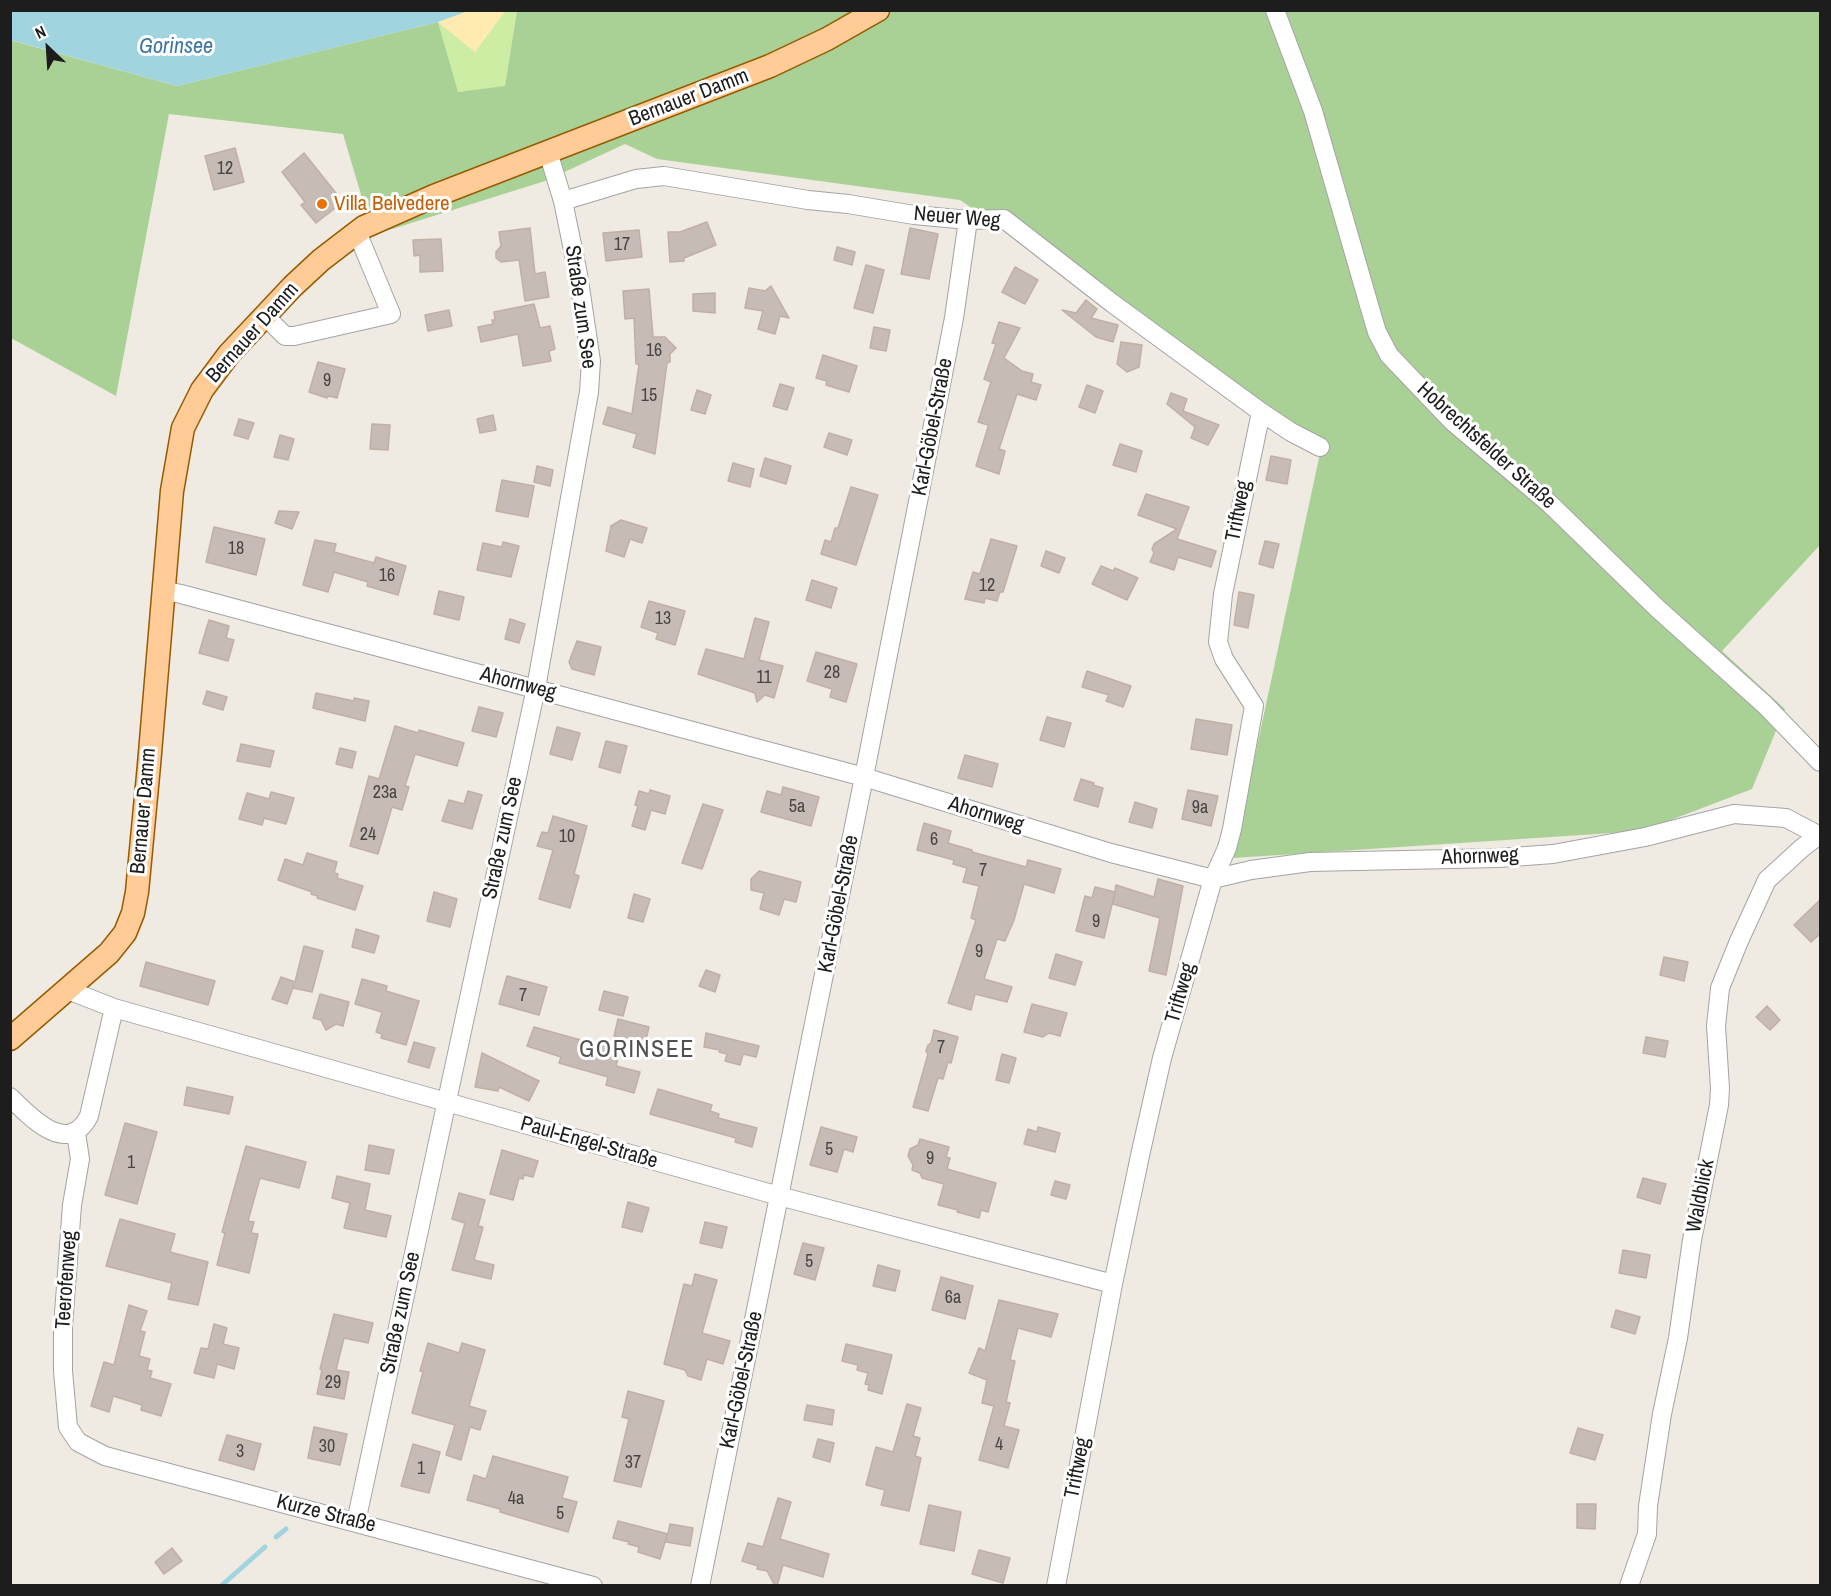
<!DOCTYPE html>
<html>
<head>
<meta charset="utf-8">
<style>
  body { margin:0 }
  #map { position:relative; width:1831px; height:1596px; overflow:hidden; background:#efeae2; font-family:"Archivo Narrow",sans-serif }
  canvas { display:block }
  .frame { position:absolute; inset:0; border:12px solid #1d1d1d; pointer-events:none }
  .north { position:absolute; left:18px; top:18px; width:60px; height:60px; -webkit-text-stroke:4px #fff; paint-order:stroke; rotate:335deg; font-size:16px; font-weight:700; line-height:24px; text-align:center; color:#1d1d1d }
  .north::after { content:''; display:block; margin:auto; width:21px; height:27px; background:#1d1d1d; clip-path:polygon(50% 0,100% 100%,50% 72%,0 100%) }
</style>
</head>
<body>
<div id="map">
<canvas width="1831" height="1596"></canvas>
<div class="frame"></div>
<div class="north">N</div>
</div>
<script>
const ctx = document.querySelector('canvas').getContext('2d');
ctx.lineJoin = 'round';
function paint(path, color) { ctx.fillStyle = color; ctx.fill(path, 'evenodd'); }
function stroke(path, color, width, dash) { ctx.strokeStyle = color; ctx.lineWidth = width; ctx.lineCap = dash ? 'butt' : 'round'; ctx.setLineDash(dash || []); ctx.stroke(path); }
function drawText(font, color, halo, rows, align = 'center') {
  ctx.font = font + ' "Archivo Narrow",sans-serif'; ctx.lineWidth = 6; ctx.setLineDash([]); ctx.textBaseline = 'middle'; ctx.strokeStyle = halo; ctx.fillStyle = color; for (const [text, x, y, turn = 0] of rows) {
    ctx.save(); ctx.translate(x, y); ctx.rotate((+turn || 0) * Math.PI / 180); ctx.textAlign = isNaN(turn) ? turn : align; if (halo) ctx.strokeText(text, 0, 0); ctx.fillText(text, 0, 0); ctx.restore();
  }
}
paint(new Path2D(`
  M505,11H517L505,87L457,92L438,22L475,52Z`), '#cdeda5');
paint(new Path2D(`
  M517,11H1820V545L1722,651L1785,709L1752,789L1642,831L1233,858L1322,444L960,200L657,159L625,144L545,181L373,235L343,134L169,114L116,396L11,338L10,40L177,86L438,22L458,92L505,86Z`), '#aad195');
paint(new Path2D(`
  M468,11H505L475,52L438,22Z`), '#ffeab0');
paint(new Path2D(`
  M10,11L11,10L468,11L438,22L177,86L11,40Z`), '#a0d5e0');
stroke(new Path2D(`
  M276,1537L286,1529
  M221,1586L265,1547`), '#a0d5e0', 5);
const building = new Path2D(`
  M235,148L244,182L214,190L205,156Z
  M304,153L343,202L316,223L301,205L305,202L282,172Z
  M707,222L716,245L684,258V261L670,262L668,232H680Z
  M530,228L535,274L545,272L549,297L525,301L519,260L501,262L496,258V252L501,246L499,232Z
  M910,228L938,234L929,279L901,274Z
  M639,230L642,257L606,261L603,233Z
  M441,239L443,271L420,272V255L414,256L413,240Z
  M837,247L855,252L852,265L834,260Z
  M866,265L884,270L873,313L854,308Z
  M1015,267L1038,280L1025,304L1002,292Z
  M771,286L789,318L780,316L775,334L758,329L763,311L745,308L749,288L765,291Z
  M649,289L653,337H665L676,348L670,354V362L667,363L655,454L633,447L637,434L603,424L608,407L632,414L639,364H636L634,318L625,319L623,291Z
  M715,293V313L693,311V294Z
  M1086,300L1097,309L1091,318L1118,325L1113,342L1096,337L1062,310L1076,313Z
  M534,304L540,328L550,326L555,349L549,351L551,361L523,366L518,334L481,342L478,327L493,324L492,320H495L494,312Z
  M449,310L452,326L428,331L425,315Z
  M999,322L1020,328L1004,358L1022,371L1033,374L1031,382L1041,385L1036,400L1017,394L999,449L1005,451L999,474L976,466L988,427V425L978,422L991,382L984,379L996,344L992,343Z
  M874,327L890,330L886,351L870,348Z
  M1121,342L1142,345L1139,367L1127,372L1117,364Z
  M823,355L857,366L849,392L826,385L827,381L816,378Z
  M318,362L345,369L337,398L329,396L327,398L309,392Z
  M780,384L794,388L787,410L773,406Z
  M1087,385L1103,391L1095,413L1079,407Z
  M697,390L711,395L705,414L691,410Z
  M1171,393L1187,399L1183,411L1219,425L1208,445L1191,438L1195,427L1167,404Z
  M493,415L496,430L480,433L477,419Z
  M239,419L254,423L248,439L234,435Z
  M372,424L390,425L388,450L370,449Z
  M829,433L852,440L847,455L824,447Z
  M280,435L294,439L288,460L274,457Z
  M1120,444L1142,451L1136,472L1113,465Z
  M1271,456L1291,460L1287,484L1266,480Z
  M765,458L791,466L786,484L760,476Z
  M733,463L754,469L750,487L728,481Z
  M537,466L553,470L550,486L534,482Z
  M502,480L534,486L528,517L496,511Z
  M851,487L878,495L856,565L821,554L825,540L831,542L835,528H838Z
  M1146,494L1189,507L1177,539L1216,551L1211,567L1178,557L1174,570L1150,562L1154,553L1152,549L1154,544L1177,529L1138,515Z
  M279,511L299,512L292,529L275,523Z
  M621,520L647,528L642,543L630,539L624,557L606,551L611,526Z
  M214,527L265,539L256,575L206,562Z
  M991,539L1017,546L1003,592H1000L997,601L985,598L984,603L965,599L973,572L980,574Z
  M315,540L336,544L334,552L374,563L376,557L406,566L398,595L367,586L368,582L334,572L328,592L303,585Z
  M1265,541L1279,544L1273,568L1259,564Z
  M503,542L519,546L511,577L477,570L483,543L502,547Z
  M1046,551L1065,558L1059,573L1041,566Z
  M1101,566L1113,571L1115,568L1138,578L1127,600L1092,584Z
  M812,580L837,588L831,608L806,600Z
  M439,591L464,597L459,620L434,614Z
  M1239,592L1254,595L1248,628L1234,625Z
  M649,601L685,611L675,645L656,639L658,633L641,627Z
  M755,618L769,622L759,660L783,666L774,698L765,695L757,702L755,693L698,674L706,649L744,659Z
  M510,619L525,624L519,643L505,639Z
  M209,620L229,626L226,638L234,640L228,661L199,653Z
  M577,641L601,647L594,675L572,669L569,662Z
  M816,652L857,664L846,702L830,697L832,689L807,681Z
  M1087,671L1131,686L1123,707L1106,701L1109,695L1082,687Z
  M207,691L227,697L223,710L203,704Z
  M316,693L354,701V698L369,701L365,721L313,708Z
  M479,707L503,713L496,737L472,731Z
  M1047,717L1071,723L1064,747L1040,740Z
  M1196,719L1232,725L1227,755L1191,749Z
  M395,726L418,733L419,730L464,743L457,766L415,754L405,786L409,787L402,810L392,807L378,854L350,846L369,776L379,779Z
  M557,727L580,733L572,760L550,754Z
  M606,741L627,746L620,773L599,767Z
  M241,744L274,751L270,767L237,761Z
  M340,748L356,752L352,768L336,764Z
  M965,755L998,764L992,787L958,778Z
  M1081,779L1094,783L1093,785L1103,788L1098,807L1074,800Z
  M783,787L819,797L811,826L761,812L767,791L781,795Z
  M650,790L670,796L665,814L651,810L645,830L632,826L638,806L635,805L639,791L649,794Z
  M1188,790L1218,796L1211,826L1182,819Z
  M468,791L482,795L472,829L442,821L449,800L464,804Z
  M271,792L294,798L286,824L264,818L262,825L239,819L247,793L269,799Z
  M1135,802L1157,809L1152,828L1129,822Z
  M703,804L723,810L702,869L682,863Z
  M553,816L587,826L574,874L579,876L570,908L539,899L553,850L537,846L542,832L548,833Z
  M924,823L951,831L948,843L972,850V852L1026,867L1028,860L1061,869L1054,893L1024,884L1014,920L1005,941L997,939L984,979L1012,987L1007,1002L975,994L971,1010L948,1003L976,920L971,918L979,886L963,882L967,868L953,864L954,860L917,850Z
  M307,853L337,862L334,873L338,874L337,878L363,886L355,910L317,898L318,896L311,894L312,892L278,880L285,859L303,865Z
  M759,871L801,882L796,902L784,899L779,915L760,909L764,893L751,890V879Z
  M1158,879L1183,886L1166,975L1149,971L1160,918L1113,904L1116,885L1154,897Z
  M1095,887L1115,892L1104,938L1076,931L1085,896L1092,898Z
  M434,892L457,899L450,927L427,921Z
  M634,894L650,899L643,922L628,918Z
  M1821,899V933L1811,942L1794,925Z
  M356,929L379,936L374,953L352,947Z
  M304,946L323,951L312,992L293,988L294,985L287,1004L272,999L281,977L295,982Z
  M1056,954L1082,962L1075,985L1049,978Z
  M1664,957L1688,962L1684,981L1660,975Z
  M146,962L215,981L208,1005L140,986Z
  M706,970L720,975L715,992L699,986Z
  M507,976L547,987L539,1015L499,1004Z
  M362,979L387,986L386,991L419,1001L406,1045L381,1038L382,1034L376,1032L382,1012L355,1004Z
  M604,991L628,997L623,1016L599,1010Z
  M320,994L349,1002L343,1026L336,1024L326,1030L321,1020L313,1018Z
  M1032,1004L1067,1013L1060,1036L1049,1033L1043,1037L1024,1032Z
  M1767,1006L1780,1020L1770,1030L1756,1017Z
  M618,1019L649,1027L645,1044L614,1036Z
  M534,1027L620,1051L616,1066L640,1072L634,1093L606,1085L608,1077L559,1063L561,1057L527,1046Z
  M934,1030L958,1037L951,1063L948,1062L943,1079L938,1078L928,1111L913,1107L928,1054L926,1051L928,1045L931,1043Z
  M706,1033L759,1046L756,1057L743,1054L740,1065L725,1061L727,1054L719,1052L720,1050L704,1047Z
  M1646,1037L1668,1041L1665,1057L1643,1053Z
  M414,1042L435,1048L429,1068L408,1062Z
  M482,1053L539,1081L529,1101L499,1087L498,1091L475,1087Z
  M1002,1054L1016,1058L1009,1083L996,1080Z
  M187,1087L233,1097L229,1114L184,1105Z
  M658,1089L712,1105L710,1111L719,1114L718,1118L757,1128L752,1147L735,1142L736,1138L650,1114Z
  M125,1123L157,1132L137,1204L105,1195Z
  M821,1127L857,1137L853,1152L844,1149L837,1172L810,1165Z
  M1038,1127L1060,1133L1055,1152L1024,1144L1028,1129L1037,1132Z
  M920,1139L949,1147L946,1157L950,1158L947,1169L996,1183L988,1212L981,1210L979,1218L957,1212L958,1210L938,1205L944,1184L922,1178L920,1173L912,1170L913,1165L908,1156L910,1149L918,1145Z
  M369,1145L394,1150L389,1174L365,1170Z
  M246,1146L306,1162L299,1188L260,1178L248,1221L254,1222L251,1233L258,1234L249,1273L217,1265L225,1233L222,1232Z
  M502,1150L538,1161L533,1177L524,1175L523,1179L519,1178L513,1200L490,1194Z
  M337,1176L370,1184L365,1210L391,1216L386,1237L344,1228L350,1203L332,1198Z
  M1643,1178L1666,1184L1660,1204L1637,1197Z
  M1055,1181L1070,1185L1066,1199L1051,1195Z
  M459,1193L485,1200L478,1226L483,1227L474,1260L494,1265L491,1279L452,1270L465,1223L452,1219Z
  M628,1202L649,1208L642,1232L622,1227Z
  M120,1219L175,1234L170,1252L208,1262L198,1305L168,1299L172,1283L106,1266Z
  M705,1222L727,1227L722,1248L700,1243Z
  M803,1243L824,1248L815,1280L794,1274Z
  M1623,1250L1650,1255L1646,1278L1619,1273Z
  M878,1265L900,1271L895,1291L873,1286Z
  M695,1274L717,1280L702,1333L730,1341L723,1364L707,1359L701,1380L688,1376L685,1370L664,1364L684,1284L692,1286Z
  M941,1277L973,1286L965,1319L932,1310Z
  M999,1300L1058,1314L1051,1337L1018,1328L1010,1360L1015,1361L1006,1402L1010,1403L1004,1426L1019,1430L1008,1468L979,1460L994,1406L982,1403L987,1380L969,1373L979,1348L985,1351Z
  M129,1305L147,1311L140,1331L145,1332L139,1356L150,1359L147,1370L152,1371L150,1378L171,1384L161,1416L141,1410L142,1405L113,1396L109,1412L91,1406L104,1362L114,1365Z
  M1616,1310L1640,1317L1635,1334L1611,1327Z
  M334,1314L373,1323L368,1343L344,1338L336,1370L349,1372L344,1399L317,1394L322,1370L320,1369Z
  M214,1324L227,1328L223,1344L239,1348L234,1369L217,1364L214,1378L194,1373L201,1348L208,1349Z
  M428,1343L459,1353L462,1343L485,1350L469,1406L486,1411L480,1430L470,1427L461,1460L446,1455L455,1425L412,1413L423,1372L420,1371Z
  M846,1344L892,1355L882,1394L868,1390L869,1385L865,1384L868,1373L857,1370L858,1365L842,1361Z
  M628,1391L664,1401L641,1487L614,1481L629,1419L622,1417Z
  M907,1404L921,1408L913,1436L920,1438L915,1456L921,1458L909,1511L881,1505L885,1490L866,1485L876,1447L893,1452Z
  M807,1405L834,1410L832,1425L804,1420Z
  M314,1427L347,1434L340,1465L308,1458Z
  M1578,1428L1603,1435L1595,1460L1570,1453Z
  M227,1435L261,1444L254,1470L219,1460Z
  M818,1439L834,1443L830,1462L813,1457Z
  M413,1444L440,1452L429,1493L401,1486Z
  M493,1456L568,1477L562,1498L577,1502L568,1532L500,1512V1509L467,1500L474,1475L486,1479Z
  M778,1498L791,1502L780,1539L829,1554L823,1577L783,1565L777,1586H775L767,1571L757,1569L758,1566L742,1561L748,1543L763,1547Z
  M1577,1504H1596L1595,1529L1577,1528Z
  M929,1505L961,1512L954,1551L920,1544Z
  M618,1521L668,1534L670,1524L693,1528L690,1546L666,1542L667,1535L660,1559L638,1552L639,1547L628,1544L629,1542L613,1538Z
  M172,1548L182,1561L164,1574L155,1562Z
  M979,1550L1010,1558L1003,1583L972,1574Z`);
paint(building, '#c7bcb5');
stroke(building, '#c2afa4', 1.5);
const minor = new Path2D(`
  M1275,10L1313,111L1369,305L1377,332L1389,355L1453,422L1550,504L1658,609L1765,705L1820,762
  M563,201L636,179L664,176L808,200L848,204L914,215L968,220L1004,219L1112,303L1261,412L1291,432L1320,447
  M264,315L285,336H294L391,314L357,232
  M162,590L181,594L864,777L1111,853L1213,879L1251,870L1310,862L1499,858L1553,854L1645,837L1734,814L1786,818L1820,836
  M68,990L114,1008L779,1196L1113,1284
  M10,1097C31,1118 68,1157 89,1116L114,1008
  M76,1133L80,1159L72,1205L63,1327V1371L68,1427L78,1442L105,1456L593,1586
  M356,1522L536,688L589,392L591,361L578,274L563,201L548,152
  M700,1586L864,777L954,318L968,220
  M1056,1586L1113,1284L1141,1151L1162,1058L1213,879L1227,848L1232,829L1254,706L1224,659L1218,642L1223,594L1261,412
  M1629,1586L1647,1534L1648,1506L1662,1414L1678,1338L1692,1240L1719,1105L1720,1088L1716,1026L1720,988L1739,941L1767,880L1802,848L1819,835`);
const major = new Path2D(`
  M10,1039L109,953L125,933L133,913L137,892L149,765L172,491L183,428L202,390L229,354L293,286L321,260L364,227L434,196L770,66L827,39L878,10`);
stroke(minor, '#a4a4a4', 20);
stroke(major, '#965b00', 25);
stroke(minor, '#fff', 18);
stroke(major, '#ffcb97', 22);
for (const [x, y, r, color] of [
  [322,204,6,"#e8710a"]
]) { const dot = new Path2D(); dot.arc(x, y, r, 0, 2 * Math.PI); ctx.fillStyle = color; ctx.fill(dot); stroke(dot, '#fff', 2); }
drawText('18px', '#484543', null, [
  ["12",225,169],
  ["17",622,245],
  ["16",654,351],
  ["9",327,381],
  ["15",649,396],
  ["18",236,549],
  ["16",387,576],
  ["12",987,586],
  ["13",663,619],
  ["28",832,673],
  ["11",764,678],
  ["23a",385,793],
  ["5a",797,807],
  ["9a",1200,808],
  ["24",368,835],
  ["10",567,837],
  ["6",934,840],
  ["7",983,871],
  ["9",1096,922],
  ["9",979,952],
  ["7",523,996],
  ["7",941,1048],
  ["5",829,1150],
  ["9",930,1159],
  ["1",131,1163],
  ["5",809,1262],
  ["6a",953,1298],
  ["29",333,1383],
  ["4",999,1445],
  ["30",327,1447],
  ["3",240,1452],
  ["37",633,1463],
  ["1",421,1469],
  ["4a",516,1499],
  ["5",560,1514]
]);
drawText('21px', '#1d1d1d', '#fff', [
  ["Bernauer Damm",689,98,-21],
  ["Neuer Weg",957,218,5],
  ["Straße zum See",580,307,82],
  ["Bernauer Damm",253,333,-48],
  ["Karl-Göbel-Straße",933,427,-79],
  ["Hobrechtsfelder Straße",1486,446,42],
  ["Triftweg",1239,511,-79],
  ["Ahornweg",518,684,15],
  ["Bernauer Damm",144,811,-85],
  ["Ahornweg",986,815,17],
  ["Straße zum See",503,838,-78],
  ["Ahornweg",1480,857,-2],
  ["Karl-Göbel-Straße",839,904,-79],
  ["Triftweg",1181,993,-74],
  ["Paul-Engel-Straße",589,1143,16],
  ["Waldblick",1701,1196,-79],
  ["Teerofenweg",67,1280,-86],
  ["Straße zum See",401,1313,-78],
  ["Karl-Göbel-Straße",742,1380,-78],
  ["Triftweg",1078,1468,-79],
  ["Kurze Straße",326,1514,14]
]);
drawText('21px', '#c56008', '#fff', [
  ["Villa Belvedere",334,204]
], 'left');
drawText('italic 22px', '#3f77a2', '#fff', [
  ["Gorinsee",176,47]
]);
ctx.letterSpacing = '1.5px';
drawText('24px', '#505050', '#fff', [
  ["GORINSEE",637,1051]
]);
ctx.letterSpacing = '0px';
</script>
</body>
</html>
